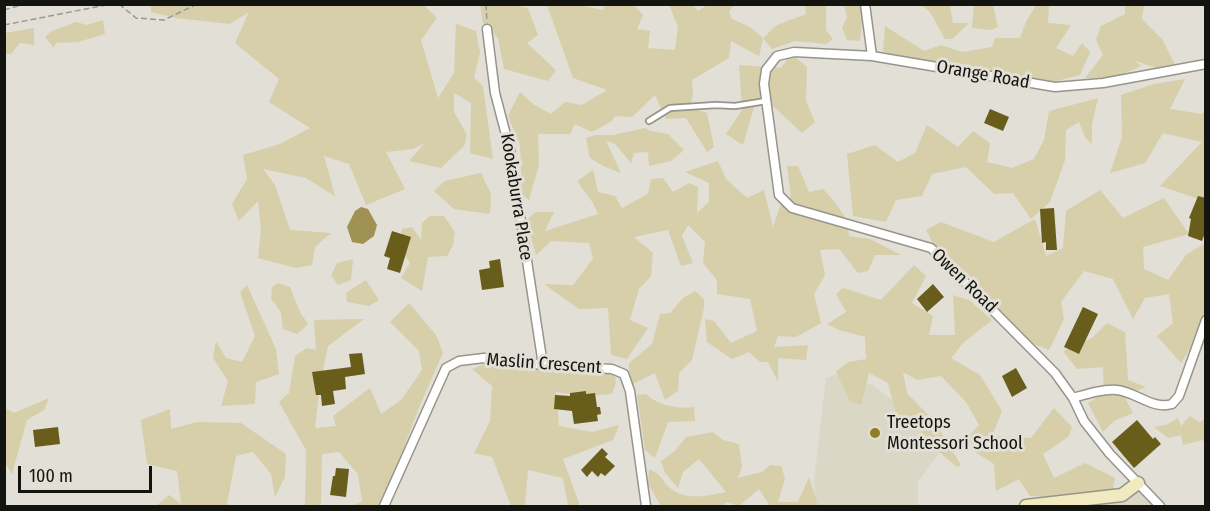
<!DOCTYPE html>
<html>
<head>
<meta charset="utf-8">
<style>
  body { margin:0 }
  #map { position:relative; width:1210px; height:511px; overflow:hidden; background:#e1dfd6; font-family:"Fira Sans Condensed",sans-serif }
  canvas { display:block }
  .frame { position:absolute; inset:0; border:6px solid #131310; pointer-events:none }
  .scale { position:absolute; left:18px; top:466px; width:134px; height:27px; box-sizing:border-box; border:3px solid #131310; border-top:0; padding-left:8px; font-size:18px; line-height:21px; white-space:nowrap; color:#131310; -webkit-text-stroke:4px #e1dfd6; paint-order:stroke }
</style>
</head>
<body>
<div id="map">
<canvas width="1210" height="511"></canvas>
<div class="frame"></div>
<div class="scale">100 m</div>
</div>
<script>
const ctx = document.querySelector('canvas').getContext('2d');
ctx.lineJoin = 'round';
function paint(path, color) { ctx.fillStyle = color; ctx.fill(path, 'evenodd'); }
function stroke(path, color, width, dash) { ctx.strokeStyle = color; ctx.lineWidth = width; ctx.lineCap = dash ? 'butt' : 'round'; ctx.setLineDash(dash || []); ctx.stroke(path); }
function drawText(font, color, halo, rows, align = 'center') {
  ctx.font = font + ' "Fira Sans Condensed",sans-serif'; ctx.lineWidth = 6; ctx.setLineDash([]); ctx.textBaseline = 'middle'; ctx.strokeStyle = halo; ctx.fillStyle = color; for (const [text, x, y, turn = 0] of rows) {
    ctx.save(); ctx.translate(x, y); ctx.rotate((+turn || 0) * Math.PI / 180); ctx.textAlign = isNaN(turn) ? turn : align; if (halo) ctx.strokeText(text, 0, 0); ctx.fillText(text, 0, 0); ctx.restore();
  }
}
paint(new Path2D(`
  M835,375L873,385L895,402L942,449L918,482V506H814L815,472L826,378Z
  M1137,485L1157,506H1078L1077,504Z`), '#dad7c6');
paint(new Path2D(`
  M1049,4L1048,23L1071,25L1056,48L1073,56L1082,43L1090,52L1080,75L1053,82V88L977,69L916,67L883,51L885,26L924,51L941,45L962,52L992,47L995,38H1020L1026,22L1036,5Z
  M151,5H424L437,18L421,40L438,98L454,73L456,24L476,31L480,53L474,78L483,86L493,159L470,153L471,103L454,93V112L467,135L464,146L441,168L409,161L425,143L413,149L386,152L405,189L366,205L349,164L324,156L335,196L306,178L263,169L275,185L290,230L331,233L315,247L312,265L296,268L258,258L261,230L258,201L239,221L232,204L247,179L243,155L280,144L310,128L269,102L279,79L235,43L249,12L230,24L176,18L151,12Z
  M480,5H514L528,8L538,35L527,43L556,70L548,81L504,69L498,38L483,23Z
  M547,5H579L603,10L604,5H634L643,15L637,29L650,31L648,48L675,50L678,27L669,5H693L698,11L707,5H734L729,12L732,19L750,27L763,38L777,25L806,14L805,5H826V30L833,39L826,44L795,41L772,49L763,38L759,56L731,41L729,58L692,80L693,94L690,107L707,113L714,147L707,152L686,118L666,119L655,95L632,117L615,116L612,121L592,132L575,124L570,134H538L539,165L529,200L522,194L520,145L508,116L520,92L533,104L551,114L565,102L582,105L607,90L573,78Z
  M844,5H864L860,41L847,40L842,27L847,18Z
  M921,5H950L953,23H969L952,39H945L930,12Z
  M974,5H993L998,27L991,30L972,28Z
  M1125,5H1144L1142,19L1162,39L1176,67L1160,69L1135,61L1141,66L1112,79L1085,78L1103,55L1096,40L1101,26L1125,14Z
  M103,20L105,34L78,42L56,43L54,48L45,37L50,32L76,22L87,25Z
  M34,28V45L20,43L11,54H5V33Z
  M791,54L807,67L806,101L815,122L802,133L771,104L756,100L743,145L726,134L742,110L739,65L781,68Z
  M1185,79L1170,109L1202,114L1205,111V201L1160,186L1202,142L1163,133L1145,163L1110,173L1122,137L1121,95L1154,84Z
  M1098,98L1092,124V144L1085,137L1079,122L1066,130L1065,160L1050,202L1031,219L1013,193L994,194L966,167L932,174L922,196L896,200L886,222L853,216L847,154L875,145L898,162L915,153L927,125L958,147L973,131L990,143L987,162L1012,168L1034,159L1044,140L1049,111Z
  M645,128L651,131L668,134L684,150L671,161L649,166L648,152L634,153L631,163L615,144L606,141L621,173L605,167L590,158L586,138L595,135H613Z
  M718,161L726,179L747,198L764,190L773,227L783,198H791L787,166H798L809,192L823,189C836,203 848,215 849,236L870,239L901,255H875L868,271L858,273L839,249L820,250L825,275L814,294L821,323L796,337L778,336L774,347L808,345L806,360L778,358V382L768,362H760L749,352L732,359L707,342L705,319L714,321L731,343L757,331L750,299L717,294V280L703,263L705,242L688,225L682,236L693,263L681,266L668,230L634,237L653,253L651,276L639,289L630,320L648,328L627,359L611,355L608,308L579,309L544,284L573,285L593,259L589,243L551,241L536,255L526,220L536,212H554L545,231L598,214L593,203L577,181L593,170L598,192L615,196L622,208L648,194L651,179L663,178L673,192L689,183L698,187L697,213L709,202V183L685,172Z
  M481,173L491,194L490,214L454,209L434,191L445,181Z
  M1100,190L1123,218L1164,198L1189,234L1143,247L1144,269L1168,280L1186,255L1205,243V324L1181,363L1157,336L1173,323L1169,294L1145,298L1133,319L1113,279L1084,271L1061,302L1064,319L1049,350L1029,342L967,273L940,256L926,230L941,222L994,242L1035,219L1046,256L1063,248L1066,211Z
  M430,216H444L455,232L453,245L447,256L428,257L422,291L401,278L410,263L399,246L402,229L412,227L421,240L422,223Z
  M353,259L351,280L338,285L331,275L337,263Z
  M914,265L926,276L912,303L933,316L929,335H955L953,295L969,300L992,320L964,342L951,358L980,375L1002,411L992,436L1031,438L1054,408L1072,427L1069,436L1043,454L1054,478L1085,463L1115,478L1112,494L1064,498L1030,496L1019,479L996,491L994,464L975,452L968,437L979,425L966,402L941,376L917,380L903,372L907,393L934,421L961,465L957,467L939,452L919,428L896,414L888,383L869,373L861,405L850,401L836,372L848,362L866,359L865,337L839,330L827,324L846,312L836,294L843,288L881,300Z
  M366,280L379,300L369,306L347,302L346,293Z
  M278,283L290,287L300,312L308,324L297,334L283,329L281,312L271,299L272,287Z
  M247,285L276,349L279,374L256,382L255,404L221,406L228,381L213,358L216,341L226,358L242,362L255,336L240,292Z
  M695,291L704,299V308L692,360L679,373L678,391L665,400L655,373L629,386V363L652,344L660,314L670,313L683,298Z
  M409,303L436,335L443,353L418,410L382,506H351L362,502L358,474L339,452L322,454L321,505L305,506L306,450L279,402L289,393L295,356L307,348L316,350L314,320L364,319L328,346L320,385L315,428L336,426L333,416L370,388L381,414L401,400L422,370L419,351L390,322Z
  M1107,323L1125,332L1128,380L1146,387L1124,396L1133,413L1114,421L1103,432L1088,403L1104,393L1103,367L1077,369L1063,351L1092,338Z
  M502,357L531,366L613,367L616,383L612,394L585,396L556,392L559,426L592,432L619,425L613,440L563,459L579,503L578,506H568L563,478L528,470L525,506H511L492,457L474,453L490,421L492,386L472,369Z
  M646,394C659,406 676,409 694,407L695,421L668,422L655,458L645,450L637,395Z
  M49,398L44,410L27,420L12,474L5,463V408L14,413Z
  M170,409L171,429L197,422L241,423L286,454L285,477L275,497L271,474L253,452L236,456L227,504L232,506H156L169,495L181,504L177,471L147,464L141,420Z
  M1190,416L1199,422L1205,419V442L1202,440L1183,445L1181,435L1168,438L1154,427L1166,425L1178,418L1181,426Z
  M713,432L723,440L739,444L742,467L738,478L762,472L770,465L781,466L785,478L778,502H798L809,477L818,506H770L759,489L739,506L727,502L722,506H661L648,484L649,469C664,476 660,479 670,488C686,501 707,496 726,492L699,459L683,472L678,488L665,473L661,461L675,451L686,437Z`), '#d6cfa9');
paint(new Path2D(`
  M361,207L368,209L377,225L374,236L363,244L352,242L347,227L355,211Z`), '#9f9253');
paint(new Path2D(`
  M990,109L1009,117L1003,131L984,123Z
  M1198,196L1206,198V230L1202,241L1188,236L1191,219L1189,218Z
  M1054,208L1057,250H1046V242L1042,243L1040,209Z
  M392,231L411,237L400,273L387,269L390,258L384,256Z
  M500,259L504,287L482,290L479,270L490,268L489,261Z
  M933,284L944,297L927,312L917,299Z
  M1083,307L1098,314L1079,354L1064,347Z
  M362,353L365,374L345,377L346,389L333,391L335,404L322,406L321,395H316L312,372L351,367L349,354Z
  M1016,368L1027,388L1012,397L1002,376Z
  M586,391V394L595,393L597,407H600L601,414L597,415L598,421L574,424L572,411L554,409L555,395L570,396V393Z
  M1137,420L1153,439L1155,437L1161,444L1134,468L1112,442Z
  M58,427L60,444L35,447L33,430Z
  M602,448L608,454L605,457L615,466L605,476L601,473L598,477L592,471L587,477L581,470Z
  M336,468L349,469L346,497L330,495L333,476H335Z`), '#695d1c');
const lane = new Path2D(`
  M649,121L670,108L716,105L735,106L766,101`);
const street = new Path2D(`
  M865,4L872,56
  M487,29L495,93L510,150L543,365
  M1073,398C1087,394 1102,389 1117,390C1136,392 1153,410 1172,404L1179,396L1206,320
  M384,506L446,368L459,361L484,358L543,365L612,369L624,374L630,391L646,506
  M1160,506L1110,454L1084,421L1073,398L1055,373L931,248L792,208L779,195L764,84L766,70L777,56L794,52L872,56L1055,87L1103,83L1206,64`);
const secondary = new Path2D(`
  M1026,506L1122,495L1138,483`);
stroke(lane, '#96958c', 8);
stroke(street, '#96958c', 11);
stroke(secondary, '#96958c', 15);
stroke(new Path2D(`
  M119,4L136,18L164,20L197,4
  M486,4L487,22
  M4,10L25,4
  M4,25L111,4`), '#9a9892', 1.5, [6, 3]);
stroke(lane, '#fff', 4.5);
stroke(street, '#fff', 8);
stroke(secondary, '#f1e9bf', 12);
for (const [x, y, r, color] of [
  [875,433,6,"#8e7e24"]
]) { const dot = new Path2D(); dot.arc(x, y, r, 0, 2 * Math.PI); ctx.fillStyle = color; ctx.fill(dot); stroke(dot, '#e1dfd6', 2); }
drawText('18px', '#131310', '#e1dfd6', [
  ["Orange Road",983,75,10],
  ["Kookaburra Place",516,197,81],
  ["Owen Road",964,281,44],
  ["Maslin Crescent",544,364,4]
]);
drawText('18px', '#131310', '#e1dfd6', [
  ["Treetops",887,423],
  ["Montessori School",887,444]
], 'left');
</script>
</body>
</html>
